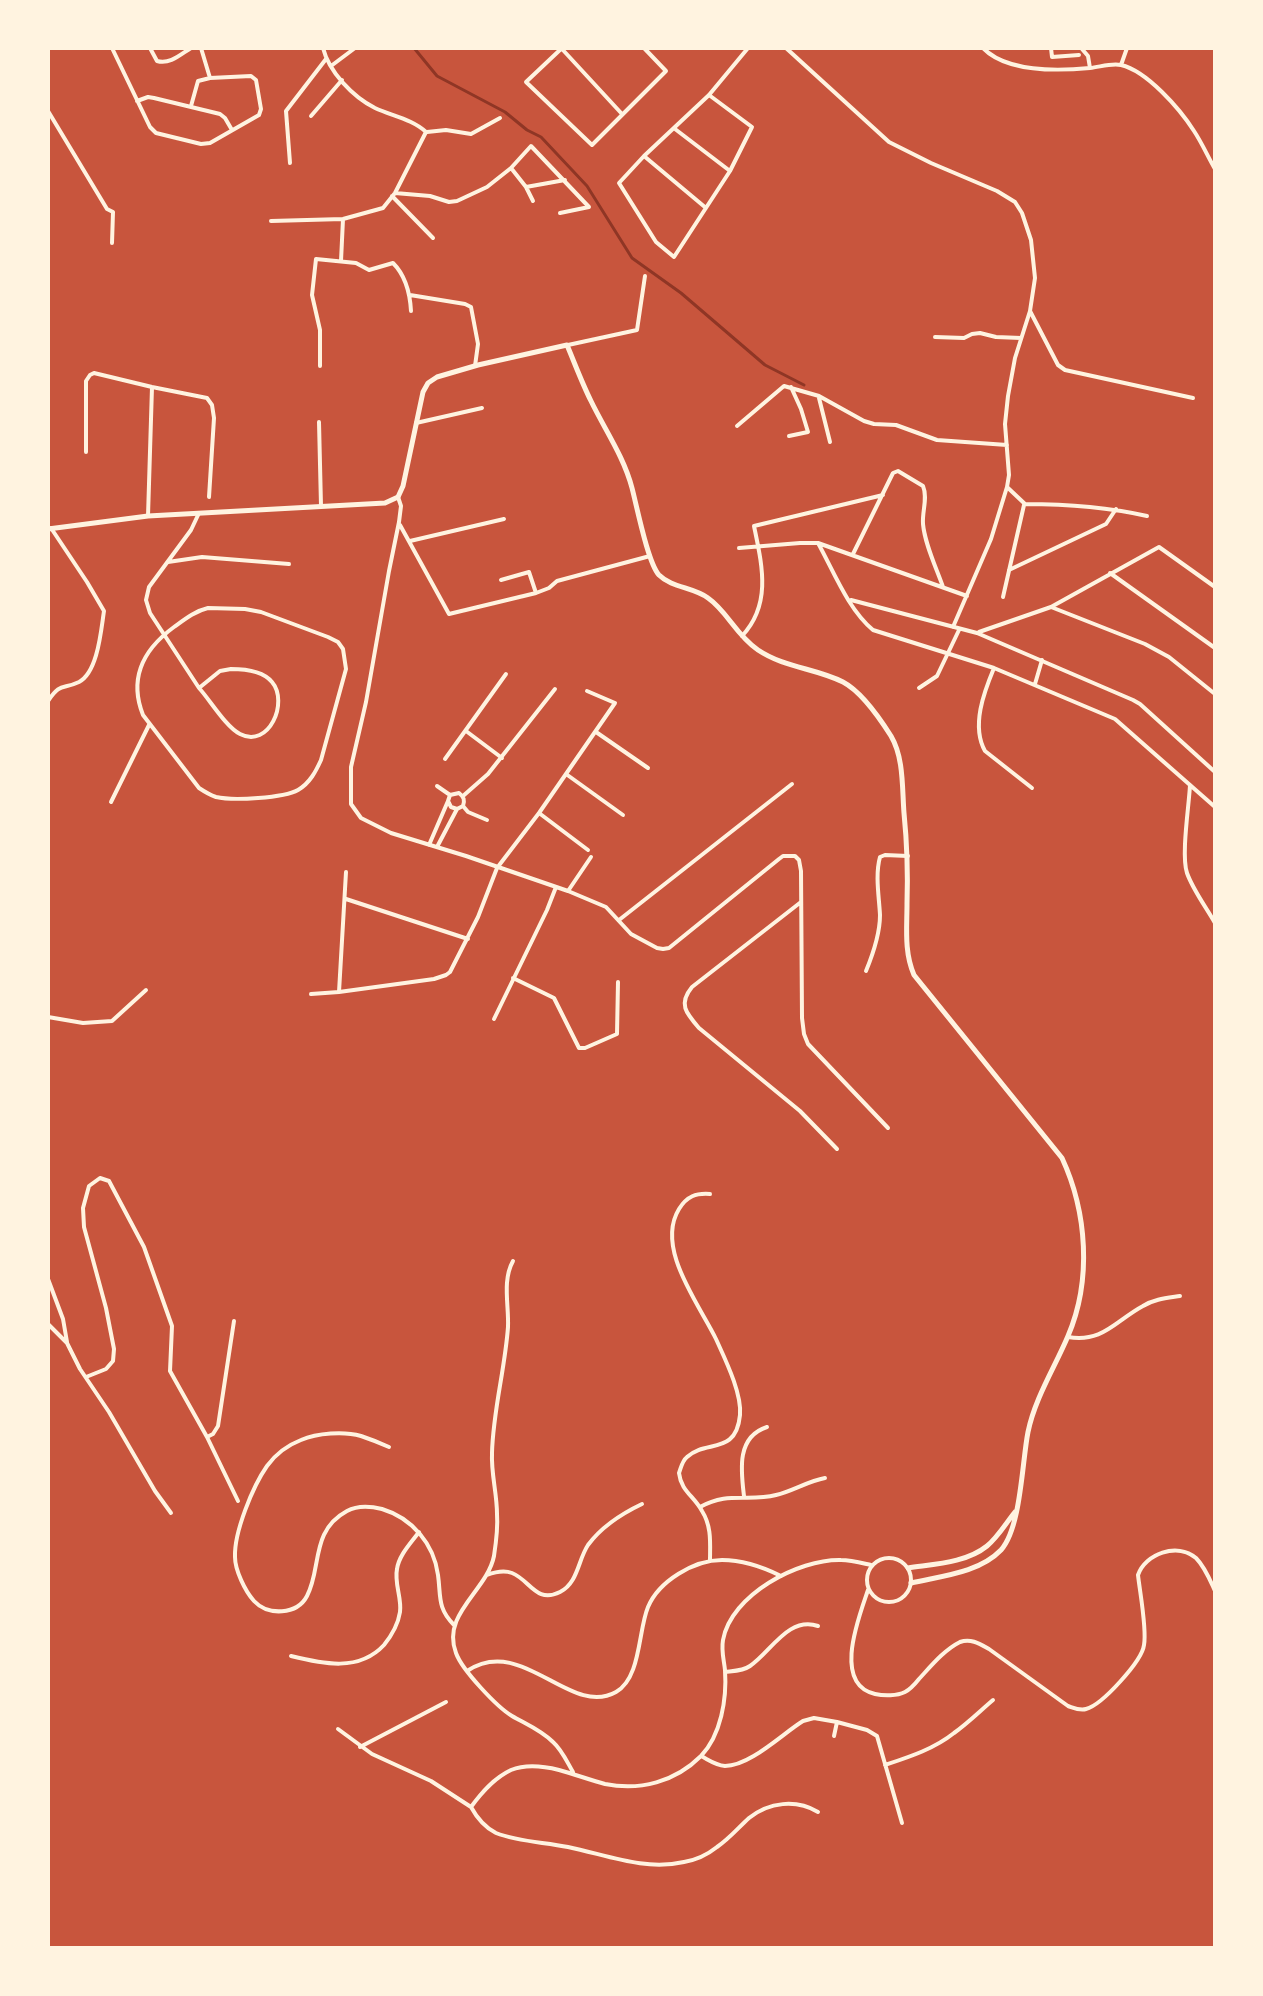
<!DOCTYPE html>
<html>
<head>
<meta charset="utf-8">
<style>
  body { margin:0 }
  #map { position:relative; width:1263px; height:1996px; overflow:hidden; background:#c8553d; font-family:Montserrat,sans-serif }
  canvas { display:block }
  .frame { position:absolute; inset:0; border:50px solid #fff3e0; pointer-events:none }
</style>
</head>
<body>
<div id="map">
<canvas width="1263" height="1996"></canvas>
<div class="frame"></div>
</div>
<script>
const ctx = document.querySelector('canvas').getContext('2d');
ctx.lineJoin = 'round';
function stroke(path, color, width, dash) { ctx.strokeStyle = color; ctx.lineWidth = width; ctx.lineCap = dash ? 'butt' : 'round'; ctx.setLineDash(dash || []); ctx.stroke(path); }
stroke(new Path2D(`
  M414,48L437,76L505,112L527,130L541,137L587,186L632,258L681,293L765,365L804,385`), '#8f3625', 3);
stroke(new Path2D(`
  M112,48L150,127L156,133L201,144L210,143L259,115L261,109L256,80L251,76L210,78L198,81L191,106
  M150,48L157,61C170,65 181,54 191,48
  M201,48L210,78
  M562,48L526,82L592,145L666,71L644,48
  M786,48L889,142L931,163L997,191L1015,202L1022,213L1031,240L1035,278L1030,311L1015,358L1008,396L1005,424L1009,475L1007,487L991,539L953,627
  M983,48C1006,72 1058,71 1090,68C1100,67 1111,63 1121,65C1147,71 1180,109 1194,131C1202,143 1208,157 1215,169
  M1051,48L1052,57L1079,55
  M562,49L622,114
  M1082,49L1088,56L1090,68
  M1121,65L1127,48
  M331,66L355,48
  M709,95L752,127L730,171L674,257L656,242L619,183L644,156L709,95L748,48
  M137,101L148,97L154,98L220,114L225,118L232,130
  M48,111L107,209L113,212L112,243
  M311,116L342,80
  M675,129L730,171
  M427,132L446,130L471,134L500,118
  M644,156L706,208
  M290,163L286,111L326,59
  M511,168L526,187L533,201
  M526,187L565,180
  M395,193L430,196L449,202L457,201L487,187L511,168L531,146L589,207L560,213
  M392,196L433,238
  M271,221L343,219L383,208L395,193L426,132C412,119 392,116 375,108C353,97 329,72 323,48
  M341,261L343,219
  M410,295L465,304L471,307L478,344L475,366
  M1030,311L1058,365L1065,370L1193,398
  M935,337L964,338L972,334L980,333L996,337L1021,338
  M568,345L637,330L645,276
  M320,366V330L312,295L316,259L356,263L369,270L393,263C406,276 410,293 411,311
  M819,398L830,442
  M319,422L321,506
  M416,423L482,408
  M737,426L784,386L819,396L864,421L874,424L896,425L937,440L1007,445
  M789,436L808,432L801,409L791,387
  M86,452V381L90,375L94,373L152,387L207,398L212,405L214,418L209,497
  M1007,487L1025,504C1066,504 1107,507 1147,516
  M398,497L401,506L399,522L389,571L366,702L351,767V804L361,818L391,833L466,856L568,891L606,907L631,934L657,948L663,949L669,948L779,859L783,856H795L799,860L801,871L802,1018L804,1034L808,1044L888,1128
  M199,513L191,530L149,587L146,600L150,613L199,688
  M148,516L152,387
  M400,525L449,614L536,593L529,572L501,580
  M410,541L504,519
  M818,543C834,572 848,609 873,630L994,668L1115,719L1215,807
  M739,548L800,543H818L967,596
  M853,554L893,473L898,471L923,486C928,498 922,511 923,524C925,545 936,567 943,587
  M168,562L202,557L289,564
  M1009,570L1106,524L1116,509
  M1110,573L1215,648
  M536,593L549,588L557,581L650,556
  M1003,597L1024,505
  M851,600L977,633L1133,700L1140,704L1215,772
  M1051,607L1145,644L1169,657L1215,694
  M208,608L245,609L261,612L328,637L338,642L343,649L346,669L321,760C316,771 310,783 298,790C284,798 233,801 216,797C210,795 205,792 199,788L143,715C128,677 144,649 174,627C185,619 195,611 208,608Z
  M979,632L1051,607L1159,547L1215,587
  M742,636C772,604 762,565 754,526L883,495
  M994,668C984,692 971,726 985,751L1032,788
  M231,669C244,669 263,671 272,682C289,702 269,749 240,734C226,727 210,700 199,688L220,671Z
  M1035,684L1042,660
  M919,688L937,676L959,630
  M48,701C61,682 62,690 79,682C98,672 101,630 104,611L87,582L51,528
  M466,731L502,758
  M596,732L648,768
  M445,759L506,674
  M566,774L623,815
  M1190,785C1189,806 1181,855 1187,873C1193,890 1206,907 1215,923
  M437,786L450,795
  M463,796L488,774L555,689
  M111,802L149,725
  M463,806L468,812L487,820
  M539,813L588,850
  M429,845L448,801
  M437,847L457,809L463,806C465,800 464,797 459,793L450,795L448,801L451,807L457,809
  M568,891L591,857
  M346,899L468,939
  M801,902L692,987C678,1004 686,1013 699,1028L800,1111L837,1149
  M619,920L792,784
  M866,971C873,954 880,933 880,915C879,896 875,875 880,857L885,855L908,856
  M513,978L554,998L579,1048H585L617,1034L618,982
  M339,992L346,872
  M311,994L339,992L434,979L446,975L450,972L478,917L497,868L539,813L615,703L587,691
  M48,1017L83,1023L112,1021L146,990
  M494,1019L547,910L556,887
  M710,1194C696,1193 687,1196 679,1209C655,1248 699,1304 716,1339C725,1359 742,1393 740,1415C736,1456 706,1439 687,1457C682,1461 681,1468 679,1473C681,1491 694,1496 702,1511C712,1527 710,1543 710,1561
  M513,1261C502,1281 509,1305 508,1327C505,1369 493,1411 492,1453C491,1474 497,1493 497,1514C498,1527 496,1543 494,1556C487,1591 441,1614 456,1653C462,1670 497,1707 512,1716C526,1724 541,1730 553,1742C562,1750 567,1762 573,1772
  M48,1279L63,1319L67,1342
  M48,1324L67,1343L80,1369L109,1412L155,1491L171,1513
  M1068,1337C1103,1343 1115,1321 1143,1306C1154,1299 1167,1298 1180,1296
  M86,1377L106,1369L113,1361L114,1349L106,1308L84,1227L83,1208L89,1186L100,1178L109,1181L144,1247L172,1326L170,1371L207,1437L238,1501
  M207,1437L213,1434L218,1426L234,1321
  M389,1447C380,1443 370,1439 361,1436C344,1431 317,1433 301,1440C288,1445 275,1455 267,1466C253,1486 234,1532 235,1557C235,1570 245,1591 254,1601C268,1616 297,1615 307,1596C322,1568 310,1531 347,1511C358,1505 370,1506 382,1509C412,1518 434,1544 438,1575C441,1596 437,1608 454,1625
  M744,1496C741,1471 736,1437 767,1427
  M700,1507C728,1491 748,1502 776,1495C793,1491 808,1481 825,1478
  M867 1580a22 22 0 1 1 44 0a22 22 0 1 1-44 0Z
  M487,1575C495,1572 504,1570 512,1573C530,1580 536,1604 560,1592C578,1583 578,1560 588,1545C602,1526 621,1514 642,1504
  M868,1590C859,1617 832,1684 875,1694C884,1696 897,1696 905,1692C911,1689 915,1684 919,1679C931,1666 944,1650 960,1642C971,1638 980,1644 989,1649L1068,1706C1074,1708 1080,1711 1086,1709C1102,1705 1142,1661 1144,1645C1147,1629 1140,1593 1138,1575C1145,1554 1177,1542 1196,1558C1205,1567 1210,1580 1215,1591
  M291,1656C323,1664 359,1672 384,1645C392,1635 398,1625 400,1612C402,1598 394,1583 397,1569C399,1555 411,1543 419,1532
  M467,1671C522,1634 570,1718 616,1692C641,1678 638,1631 648,1607C659,1581 694,1560 722,1560C742,1560 763,1567 781,1576
  M725,1672C733,1671 743,1671 750,1666C771,1652 788,1616 818,1626
  M837,1722L867,1730L877,1736L902,1823
  M338,1729L372,1754L431,1781L471,1807C482,1792 494,1778 511,1770C526,1764 543,1766 559,1770C574,1774 590,1780 605,1784C640,1791 675,1782 701,1756C721,1735 727,1699 725,1670C724,1660 721,1651 723,1640C731,1595 798,1559 841,1560C851,1560 862,1563 871,1565
  M360,1747L446,1702
  M701,1756C709,1760 715,1765 725,1766C750,1766 782,1734 803,1721L814,1718L837,1722L834,1736
  M885,1765C909,1757 934,1749 954,1733C968,1723 980,1711 993,1700
  M471,1807C477,1818 484,1827 496,1833C519,1842 544,1842 568,1847C607,1855 644,1871 684,1862C696,1860 707,1855 717,1847C729,1839 738,1828 749,1818C769,1802 796,1799 818,1812`), '#fff3e0', 4);
stroke(new Path2D(`
  M48,529L148,516L385,503L398,497L403,486L423,392L428,383L437,377L478,365L567,345C575,364 582,383 591,401C605,430 624,457 632,488C637,507 648,563 659,575C672,588 693,587 708,598C727,611 736,635 758,650C785,668 815,668 843,682C862,692 879,717 891,736C904,758 902,788 904,813C907,843 908,873 907,904C907,928 904,952 914,975L1062,1158C1087,1212 1092,1280 1068,1336C1055,1367 1035,1398 1028,1432C1022,1462 1021,1528 1001,1550C979,1573 941,1576 911,1583
  M908,1568C934,1564 966,1563 987,1546C998,1537 1006,1523 1015,1512`), '#fff3e0', 5);
</script>
</body>
</html>
